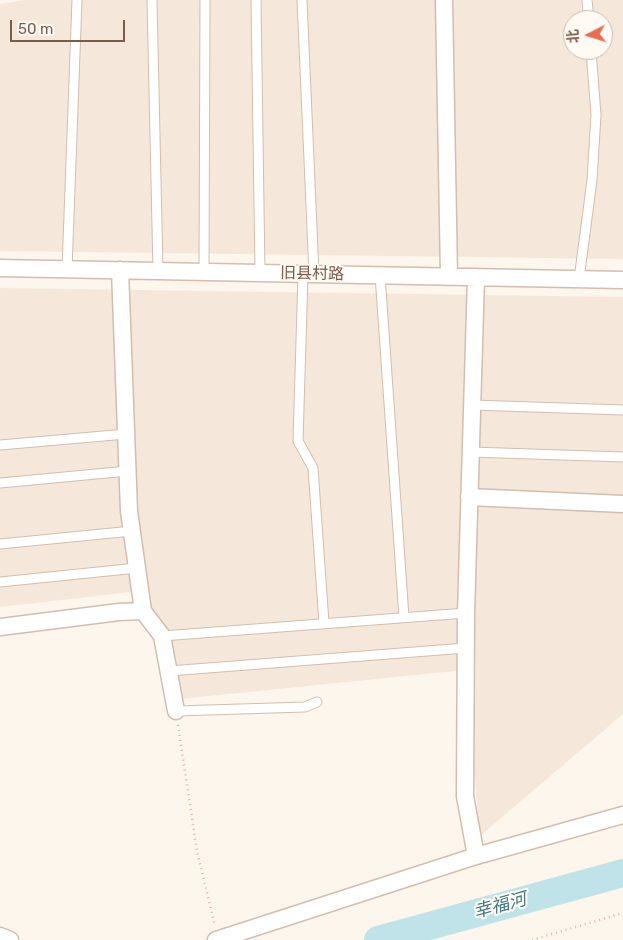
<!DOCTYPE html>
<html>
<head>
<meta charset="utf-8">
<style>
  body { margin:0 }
  #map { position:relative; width:623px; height:940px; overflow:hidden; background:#fdf6ec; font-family:Rubik,"Noto Sans SC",sans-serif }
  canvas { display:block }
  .north { position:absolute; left:563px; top:10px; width:50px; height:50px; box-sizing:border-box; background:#fffaf3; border:1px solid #cabbb1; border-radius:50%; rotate:265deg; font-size:14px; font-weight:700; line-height:20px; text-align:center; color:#7a5c4d }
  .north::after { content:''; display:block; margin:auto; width:18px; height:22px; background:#e76f51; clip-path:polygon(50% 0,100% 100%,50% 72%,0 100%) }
  .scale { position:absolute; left:10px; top:20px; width:115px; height:22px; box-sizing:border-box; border:2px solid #7a5c4d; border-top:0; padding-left:6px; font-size:15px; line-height:18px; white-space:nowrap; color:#7a5c4d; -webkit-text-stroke:4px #fffaf3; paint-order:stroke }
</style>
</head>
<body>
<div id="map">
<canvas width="623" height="940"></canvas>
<div class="north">北</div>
<div class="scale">50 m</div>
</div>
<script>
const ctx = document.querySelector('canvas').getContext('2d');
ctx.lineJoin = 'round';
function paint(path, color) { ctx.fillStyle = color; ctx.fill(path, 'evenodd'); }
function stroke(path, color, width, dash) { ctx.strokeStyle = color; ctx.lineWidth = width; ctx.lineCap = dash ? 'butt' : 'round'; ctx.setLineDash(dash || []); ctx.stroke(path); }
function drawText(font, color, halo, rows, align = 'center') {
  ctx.font = font + ' Rubik,"Noto Sans SC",sans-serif'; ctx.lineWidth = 4; ctx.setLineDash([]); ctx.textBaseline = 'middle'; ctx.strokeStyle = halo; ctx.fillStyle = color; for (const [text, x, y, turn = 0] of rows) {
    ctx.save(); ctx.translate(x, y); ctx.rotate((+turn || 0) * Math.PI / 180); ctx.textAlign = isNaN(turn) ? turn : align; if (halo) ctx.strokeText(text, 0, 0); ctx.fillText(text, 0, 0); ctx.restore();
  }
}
paint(new Path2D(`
  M25,0H623V259L0,251V4ZM573,20H603V50H573Z
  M0,288L623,297V714L480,836L465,670L180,699L140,591L0,607Z`), '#f5e8da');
stroke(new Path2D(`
  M378,940L623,873`), '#bfe3e8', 28);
const lane = new Path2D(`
  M152,0L158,271
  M256,0L260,273
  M302,0L314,274
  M587,0L589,20
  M67,269L77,0
  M204,272L205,0
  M303,274L298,441L313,468L324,623
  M380,275L404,617
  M579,279L592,180L596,115L591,50
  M472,405L623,410
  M0,445L126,434
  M471,452L623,457
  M0,483L128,471
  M0,544L132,531
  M0,582L137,568
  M162,636L466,613
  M169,671L466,648
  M176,711L305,707L317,702`);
const street = new Path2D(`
  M444,0L449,276
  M0,268L623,280
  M120,270L129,511L143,611L162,636L176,711
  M476,277L466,613L465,796L476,856
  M469,497L623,504
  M0,627L119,612L143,611
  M0,936L10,940
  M216,940L476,856L623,815`);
stroke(lane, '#d1beb0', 11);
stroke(street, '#d1beb0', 19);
stroke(new Path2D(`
  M178,725L197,851L215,926
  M532,940L623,913`), '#d9b8a5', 2.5, [1, 4]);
stroke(lane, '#fff', 9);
stroke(street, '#fff', 16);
drawText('16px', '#7a5c4d', '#fffaf3', [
  ["旧县村路",312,274,1]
]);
drawText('italic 18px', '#437c86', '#fffaf3', [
  ["幸福河",500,906,-15]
]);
</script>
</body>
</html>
